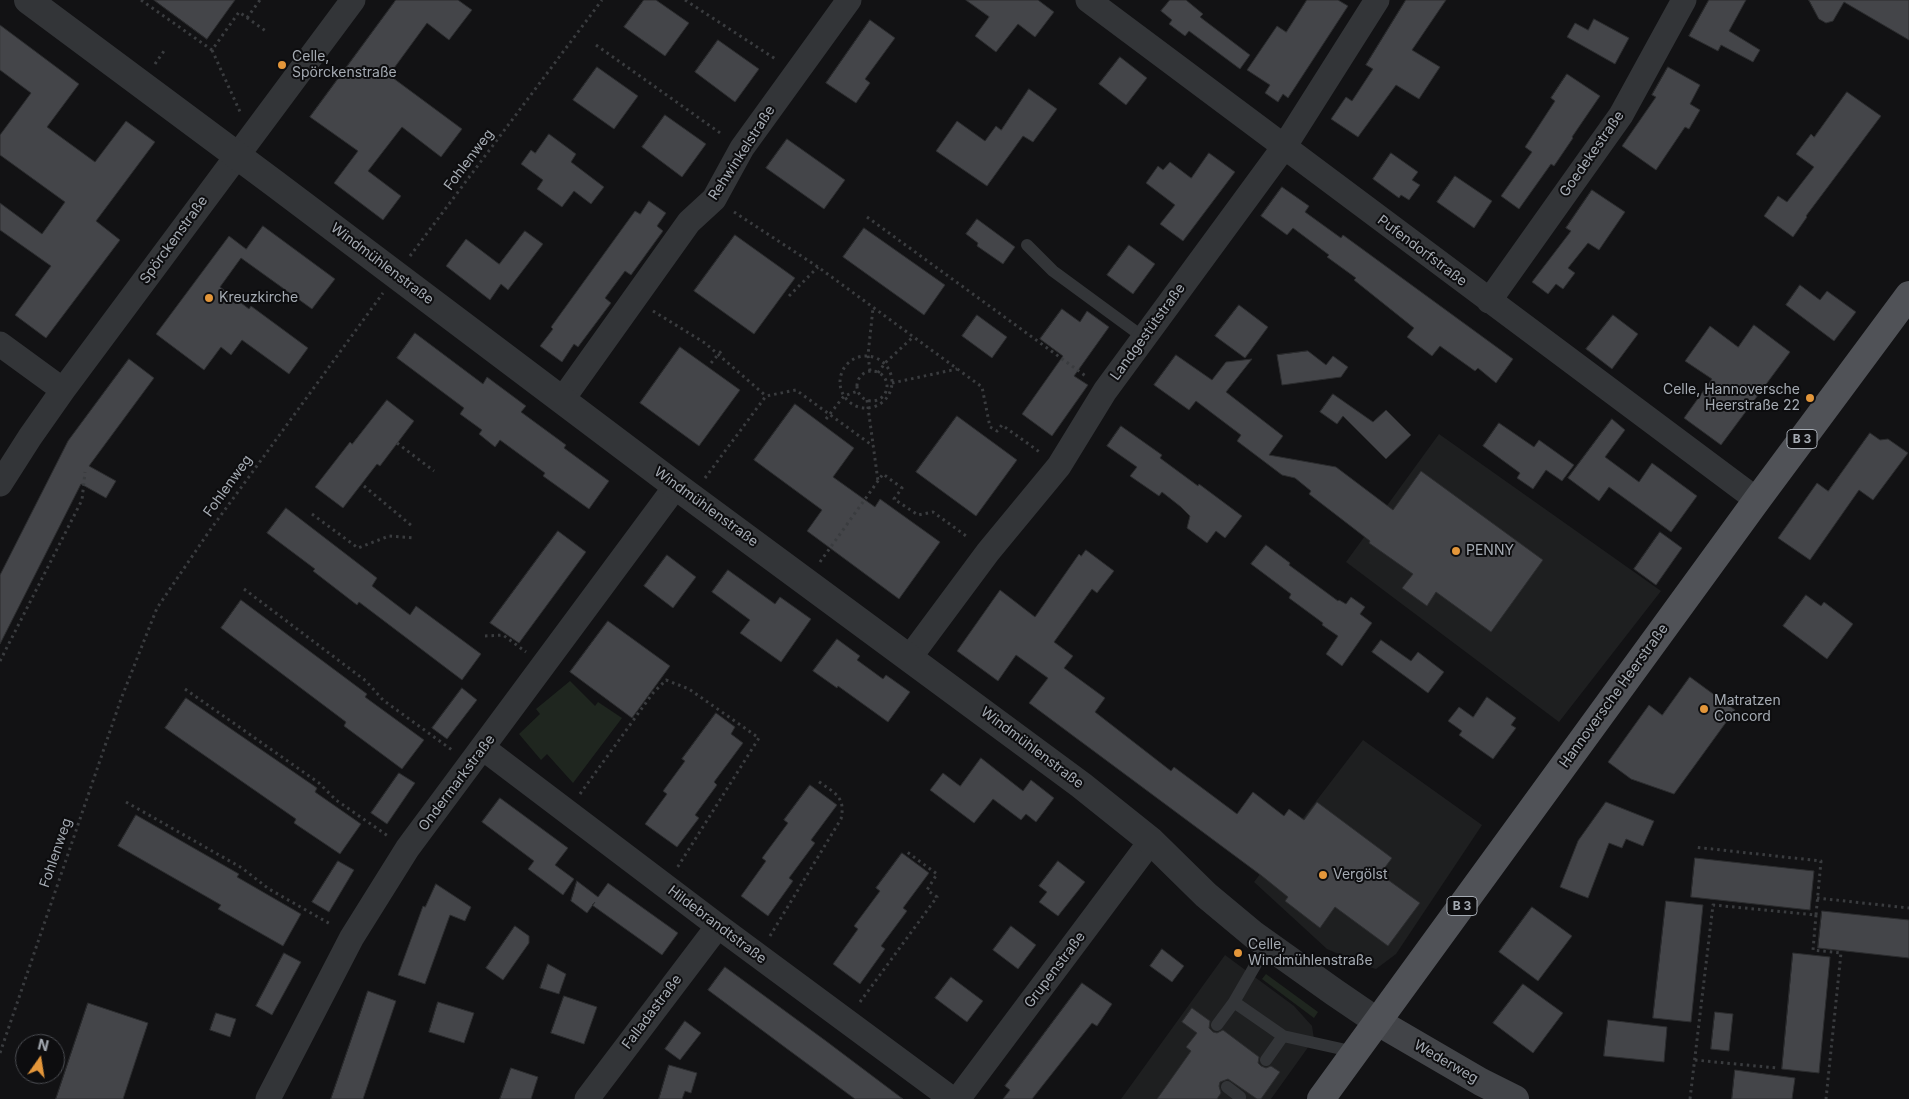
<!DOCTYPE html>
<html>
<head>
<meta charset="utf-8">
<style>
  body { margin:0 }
  #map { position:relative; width:1909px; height:1099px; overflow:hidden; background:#121214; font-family:Inter,sans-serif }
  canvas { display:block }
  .north { position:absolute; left:15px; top:1034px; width:50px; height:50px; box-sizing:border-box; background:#0d0d0f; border:1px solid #4a4c51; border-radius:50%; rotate:13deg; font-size:14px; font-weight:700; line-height:20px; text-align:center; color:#a5abb3 }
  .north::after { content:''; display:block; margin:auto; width:18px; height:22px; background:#e3963a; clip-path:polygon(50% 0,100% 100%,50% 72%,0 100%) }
</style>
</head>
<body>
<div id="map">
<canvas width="1909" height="1099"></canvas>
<div class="north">N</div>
</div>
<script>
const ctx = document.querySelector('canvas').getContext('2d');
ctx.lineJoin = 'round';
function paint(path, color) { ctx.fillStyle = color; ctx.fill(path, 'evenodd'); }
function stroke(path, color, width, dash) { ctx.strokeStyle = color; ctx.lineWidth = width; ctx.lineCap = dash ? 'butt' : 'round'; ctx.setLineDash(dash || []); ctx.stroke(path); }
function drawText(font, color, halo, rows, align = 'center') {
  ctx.font = font + ' Inter,sans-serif'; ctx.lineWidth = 4; ctx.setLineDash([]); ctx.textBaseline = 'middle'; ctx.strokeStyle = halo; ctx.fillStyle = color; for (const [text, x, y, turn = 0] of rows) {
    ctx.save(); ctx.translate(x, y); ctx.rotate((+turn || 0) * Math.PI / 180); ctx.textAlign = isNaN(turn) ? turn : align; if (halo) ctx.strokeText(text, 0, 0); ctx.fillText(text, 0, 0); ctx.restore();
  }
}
paint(new Path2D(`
  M1439,434L1661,591L1559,722L1346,562Z
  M1363,740L1482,825L1396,954L1376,969L1366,966L1327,949L1254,882Z
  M1225,955L1294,1006L1312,1026L1314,1039L1271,1099H1121Z`), '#1e1f20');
paint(new Path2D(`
  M570,681L595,706L598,702L622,718L573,783L547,754L541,760L519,734L540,714L536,709Z
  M1266,974L1318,1012L1314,1018L1262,979Z`), '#1f261f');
const building = new Path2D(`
  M154,0H235L207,39Z
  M396,0H458L472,10L449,40L427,23L389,75L462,129L441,157L402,127L368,171L401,196L383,220L334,183L358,151L310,117Z
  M644,0H656L689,23L665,56L624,27Z
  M966,0H1038L1054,12L1035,37L1018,24L996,52L975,36L989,17Z
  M1170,0H1186L1203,14L1200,17L1250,55L1240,69L1189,31L1185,36L1169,24L1172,20L1161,11Z
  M1307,0H1338L1348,6L1288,98L1283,94L1278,102L1265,93L1270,85L1247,70L1277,26L1286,32Z
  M1406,0H1446L1412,50L1440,67L1419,99L1396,85L1358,137L1331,119L1346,97L1352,101L1373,69L1366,65Z
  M1709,0H1746L1729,31L1760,50L1753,62L1721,45L1718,51L1689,36Z
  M1809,0H1909V40L1844,2L1833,21L1826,23L1819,19Z
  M1594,19L1629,38L1615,64L1567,37L1575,23L1588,30Z
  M870,20L895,38L865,79L870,83L856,103L826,83Z
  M0,25L79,84L47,127L95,162L126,121L155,142L96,221L120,240L46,338L15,315L51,266L0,230V203L42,234L65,202L0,155V135L31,93L0,70Z
  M718,40L759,69L735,102L695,72Z
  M1120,57L1147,78L1126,105L1099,84Z
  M597,67L638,96L614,129L573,100Z
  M1668,67L1700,85L1690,104L1700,110L1689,129L1685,127L1656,170L1622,146L1656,97L1652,95Z
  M1567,74L1600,96L1572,137L1573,138L1554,166L1551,164L1519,209L1501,196L1532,152L1525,147L1555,101L1551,98Z
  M1029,89L1057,109L1033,142L1023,136L987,186L936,151L957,121L985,141L996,126L1001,130Z
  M1847,92L1881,116L1806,216L1807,217L1793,237L1764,216L1778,196L1787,202L1814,167L1796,154L1811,134L1814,137Z
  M665,115L706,144L682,177L642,147Z
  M549,134L576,154L571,162L604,187L591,204L574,191L562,207L537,189L543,180L521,164L531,150L535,153Z
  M787,139L845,180L824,209L766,168Z
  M1209,153L1235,172L1183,241L1160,224L1175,205L1146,183L1158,166L1163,170L1170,162L1191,178Z
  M1391,153L1418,172L1412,180L1420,185L1409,200L1401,195L1399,198L1373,179Z
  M1455,176L1492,201L1474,228L1437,202Z
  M1282,187L1309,206L1305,212L1341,238L1343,235L1513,359L1496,383L1478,368L1475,371L1440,346L1432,356L1407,337L1414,328L1354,280L1356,278L1327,257L1329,255L1293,228L1287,235L1261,216Z
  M1592,190L1625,212L1599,250L1588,243L1568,268L1575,273L1563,289L1556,284L1548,294L1532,282L1571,231L1566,228Z
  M649,201L666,213L657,226L663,231L631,275L625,271L605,298L611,303L578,347L574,344L562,362L540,346L553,329L551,327L635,211L640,214Z
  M977,219L1015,247L1003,264L977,246L978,243L966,234Z
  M263,226L335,279L312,309L241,258L220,287L249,309L251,306L308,348L289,374L242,340L231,355L221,347L204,370L156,334L229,236L246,249Z
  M864,228L945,285L924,315L843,257Z
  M525,231L543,244L508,290L501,284L490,300L446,266L466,239L499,264Z
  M735,235L795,278L754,334L694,291Z
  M1129,245L1155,264L1133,294L1107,275Z
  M1800,285L1820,300L1827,291L1856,312L1834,341L1786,305Z
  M1239,305L1268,327L1245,358L1215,336Z
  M1062,309L1080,322L1087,311L1109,327L1074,376L1088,385L1052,436L1022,414L1063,356L1040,339Z
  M977,315L1007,337L992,358L962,336Z
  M1613,315L1638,334L1612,369L1586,349Z
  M1754,325L1790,352L1721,445L1684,418L1712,379L1685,361L1710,326L1738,347Z
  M415,333L483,384L487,377L526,406L521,412L566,445L564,448L609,481L589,509L543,476L545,473L500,440L495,447L479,434L482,430L460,414L464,408L397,358Z
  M680,347L740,390L699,446L640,403Z
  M1308,351L1326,365L1333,356L1348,367L1341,377L1282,385L1277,355Z
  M1176,355L1212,380L1226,362L1252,359L1226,392L1283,436L1269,455L1336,467L1393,510L1421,471L1543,560L1491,632L1436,592L1427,606L1402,588L1413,574L1369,543L1370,541L1309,494L1311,491L1295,478L1282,475L1237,441L1241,435L1196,401L1189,410L1154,385Z
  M129,359L154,378L89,466L116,481L106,498L81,484L0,644V575L68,441Z
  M1333,394L1373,422L1386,410L1411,435L1386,459L1343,416L1337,424L1320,412Z
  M387,400L414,421L380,466L377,464L343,508L315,487L350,442L352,444Z
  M795,404L854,448L833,477L875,507L880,499L940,542L899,599L807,531L822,510L754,460Z
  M957,416L1017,460L976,516L916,472Z
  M1612,419L1625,430L1605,457L1639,482L1652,463L1697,496L1671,532L1609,487L1599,501L1568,478Z
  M1499,423L1534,447L1539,440L1574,465L1562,481L1546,470L1533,489L1517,478L1520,473L1483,446Z
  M1121,426L1162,455L1160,458L1198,486L1199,484L1242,516L1225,538L1216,531L1207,543L1187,528L1190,516L1181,507L1162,492L1159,496L1130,476L1137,467L1107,446Z
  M1870,433L1880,440L1888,439L1908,453L1873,500L1859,490L1810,560L1778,538L1817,483L1828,491Z
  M286,508L377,578L372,586L410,615L416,606L481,654L462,680L359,602L357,605L313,571L315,569L267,533Z
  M558,531L586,552L519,643L490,623Z
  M1660,532L1682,548L1656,585L1634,569Z
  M1266,545L1290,563L1289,565L1338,601L1339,600L1346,604L1351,597L1365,607L1360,614L1372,623L1342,666L1326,654L1338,636L1322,625L1323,623L1289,598L1291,594L1251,564Z
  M1086,550L1114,571L1097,593L1092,589L1054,642L1073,656L1064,668L1105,698L1095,712L1171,771L1174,767L1237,814L1253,792L1284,816L1289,809L1304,820L1317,802L1392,858L1380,874L1420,903L1388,946L1335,907L1320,928L1285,901L1288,897L1262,876L1029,703L1048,678L1016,655L998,681L957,651L1000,590L1035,617L1079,554L1081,556Z
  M667,555L696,577L673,608L644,586Z
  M728,570L775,604L780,597L811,619L781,662L740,633L750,620L712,592Z
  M1806,595L1821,606L1824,602L1853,624L1827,659L1783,626Z
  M241,600L367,694L365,697L424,740L402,769L344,726L346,722L221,628Z
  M608,621L670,666L632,718L570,672Z
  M837,639L860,656L857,660L883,679L886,675L910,692L888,722L838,686L837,688L813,671Z
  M1381,640L1411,661L1418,652L1444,672L1428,693L1372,652Z
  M1690,677L1735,710L1674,794L1631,779L1608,762L1649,705L1662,715Z
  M462,688L477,700L447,739L432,728Z
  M1487,697L1516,718L1511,725L1516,728L1493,759L1459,735L1462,731L1448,721L1459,707L1473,717Z
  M186,698L317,788L315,792L361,824L340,854L294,823L296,819L165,728Z
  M716,713L735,727L731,734L743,743L714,782L717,785L695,815L699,818L677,847L645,824L667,794L663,791L685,761L682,759Z
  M981,758L1023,791L1031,780L1054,798L1036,822L1026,814L1021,820L993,799L974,823L930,790L943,773L960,786Z
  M399,773L415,783L387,824L371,813Z
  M810,785L837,805L811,840L815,843L789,878L793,881L768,916L741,896L766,861L762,858L788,823L784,820Z
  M500,798L568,848L555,865L574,879L563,895L528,869L534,861L482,822Z
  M1606,802L1654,821L1643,846L1626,839L1622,848L1609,843L1588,898L1560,887L1578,841Z
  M136,815L239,874L237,877L301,914L283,946L218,909L221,905L118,846Z
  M902,853L929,873L903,908L907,911L881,946L885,949L860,984L833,964L858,929L854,926L880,891L876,888Z
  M1695,858L1814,871L1810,910L1691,897Z
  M338,861L354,870L329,912L312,902Z
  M1058,861L1085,882L1058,916L1039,902L1047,892L1039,886Z
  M577,881L598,897L608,883L678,933L662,955L592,905L595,902L587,913L571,901Z
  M436,884L471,907L465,921L450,915L425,984L398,975L423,906L425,907Z
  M1666,901L1703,905L1691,1022L1653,1018Z
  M1532,907L1572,936L1538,981L1499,952Z
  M1822,911L1909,920V958L1818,948Z
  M515,926L529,936V943L503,980L486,968Z
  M1011,926L1036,945L1018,969L993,950Z
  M1162,949L1184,966L1172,982L1150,966Z
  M284,953L301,962L272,1015L256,1006Z
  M1793,953L1830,957L1819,1073L1782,1069Z
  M548,964L566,974L559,994L540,988Z
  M725,967L826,1041L903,1099H855L790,1051L708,990Z
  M951,977L983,1001L967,1022L935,998Z
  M1082,983L1112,1004L1097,1026L1092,1023L1032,1099H1003L1010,1090L1005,1086Z
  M1523,984L1563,1013L1533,1053L1493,1023Z
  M368,991L396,1001L363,1099H331Z
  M564,996L597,1007L584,1044L551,1033Z
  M438,1002L474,1013L464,1043L429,1032Z
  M88,1003L148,1023L123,1099H56Z
  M1192,1008L1210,1021L1209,1028L1213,1032L1217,1033L1223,1030L1259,1057L1258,1063L1261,1066L1266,1068L1271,1066L1280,1072L1261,1099H1257L1228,1079L1220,1082L1219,1086L1221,1093L1217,1099H1157L1191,1051L1186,1047L1197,1033L1182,1022Z
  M1715,1012L1733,1014L1729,1051L1711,1049Z
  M216,1013L236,1019L230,1037L210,1030Z
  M1608,1020L1667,1027L1664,1062L1604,1056Z
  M685,1021L701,1033L680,1060L665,1049Z
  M669,1065L697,1073L691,1093L685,1091L682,1099H659Z
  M511,1068L538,1077L531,1099H500Z
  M1735,1070L1795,1078L1792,1099H1732Z`);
paint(building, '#444549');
stroke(building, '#2c2d2f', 1);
stroke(new Path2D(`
  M141,0L212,50L239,12L267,32
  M685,0L777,60
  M247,18L260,0
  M596,45L723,135
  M212,50L241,114
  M155,64L166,48
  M734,212L818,267L982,387L990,427L997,431L1002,425L1041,453
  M867,217L1087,377
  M410,256L602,0
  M789,296L818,267
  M653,311L705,343L766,396
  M840 382a26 26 0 1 1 52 0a26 26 0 1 1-52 0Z
  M711,363L723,349
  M870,371L868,355L873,308
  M857 386a15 15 0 1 1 30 0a15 15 0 1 1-30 0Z
  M878,373L885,363L913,337
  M892,383L957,369
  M867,400L878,481
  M826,419L844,396L858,391
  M397,443L434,471
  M705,478L766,396L796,390L873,446
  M364,486L412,526
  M312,514L358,548L389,536L415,538
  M820,562L883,474L902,488L894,499L918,515L933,512L969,538
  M244,589L366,681L383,700L452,750
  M485,636L503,635L526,652
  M0,661L82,500L85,472
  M185,689L319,783L336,800L388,836
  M580,794L653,693L666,680L689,689L759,738L677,868
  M126,802L242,868L269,889L332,925
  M1817,898L1909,908
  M1816,915L1813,950L1841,953L1826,1099
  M770,936L841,819C846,796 834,793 818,781
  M860,1002L937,897L927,890L937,874L907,852
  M0,1053L121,699L157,608L208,533L383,293
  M1695,1060L1777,1068
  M1690,1099L1713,905L1816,915L1821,861L1694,847`), '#3a3c3f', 3, [2.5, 4]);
stroke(new Path2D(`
  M1027,245L1053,271L1143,337
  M1234,1002L1283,1036
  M1217,1025L1234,1002L1267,945
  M1266,1060L1283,1036L1355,1052
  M1227,1087L1240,1097L1239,1099`), '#333538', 12);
stroke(new Path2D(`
  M1088,0L1757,500
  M1489,301L1621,115L1684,0
  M0,344L63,390
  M562,400L689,222L714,199L742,148L849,0
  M0,484L30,437L63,390L353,0
  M910,657L988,552L1059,466L1105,391L1284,147L1377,0
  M483,748L718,926L952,1099
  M268,1099L352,937L407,849L676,486
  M587,1099L718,926
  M958,1099L1151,841`), '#333538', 25);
stroke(new Path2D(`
  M28,0L274,183L676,486L1081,785L1151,841L1206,895L1254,935L1334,992L1378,1022`), '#333538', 28);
stroke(new Path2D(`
  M1378,1022L1481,1082L1515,1099`), '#424448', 28);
stroke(new Path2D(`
  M1321,1099L1757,500L1909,295`), '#505257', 28);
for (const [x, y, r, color] of [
  [282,65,5,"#e3963a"],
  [209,298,5,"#e3963a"],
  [1810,398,5,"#e3963a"],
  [1456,551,5,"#e3963a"],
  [1704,709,5,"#e3963a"],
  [1323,875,5,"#e3963a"],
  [1238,953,5,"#e3963a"]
]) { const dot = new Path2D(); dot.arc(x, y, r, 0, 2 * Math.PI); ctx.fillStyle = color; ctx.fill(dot); stroke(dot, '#0d0d0f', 2); }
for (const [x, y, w] of [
  [1802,439,30],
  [1462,906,30]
]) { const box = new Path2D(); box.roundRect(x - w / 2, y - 9.5, w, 19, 4); ctx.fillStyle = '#0d0d0f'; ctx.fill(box); stroke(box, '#a5abb3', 1); }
drawText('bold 12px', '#a5abb3', null, [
  ["B 3",1802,439],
  ["B 3",1462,906]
]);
drawText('14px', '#a5abb3', '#0d0d0f', [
  ["Celle,",292,57],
  ["Spörckenstraße",292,73],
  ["Kreuzkirche",219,298],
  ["Celle, Hannoversche",1800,390,"right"],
  ["Heerstraße 22",1800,406,"right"],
  ["PENNY",1466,551],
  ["Matratzen",1714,701],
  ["Concord",1714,717],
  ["Vergölst",1333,875],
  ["Celle,",1248,945],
  ["Windmühlenstraße",1248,961]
], 'left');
drawText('14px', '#a5abb3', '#0d0d0f', [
  ["Rehwinkelstraße",742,153,-57],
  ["Goedekestraße",1592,154,-55],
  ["Fohlenweg",469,160,-53],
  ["Spörckenstraße",174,240,-54],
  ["Pufendorfstraße",1422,251,37],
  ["Windmühlenstraße",382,264,37],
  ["Landgestütstraße",1148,332,-54],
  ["Fohlenweg",228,486,-54],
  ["Windmühlenstraße",706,507,36],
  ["Hannoversche Heerstraße",1614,696,-54],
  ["Windmühlenstraße",1032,748,37],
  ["Ondermarkstraße",457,783,-53],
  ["Fohlenweg",56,853,-71],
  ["Hildebrandtstraße",717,925,37],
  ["Grupenstraße",1055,970,-53],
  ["Falladastraße",652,1012,-53],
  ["Wederweg",1446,1062,30]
]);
</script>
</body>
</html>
